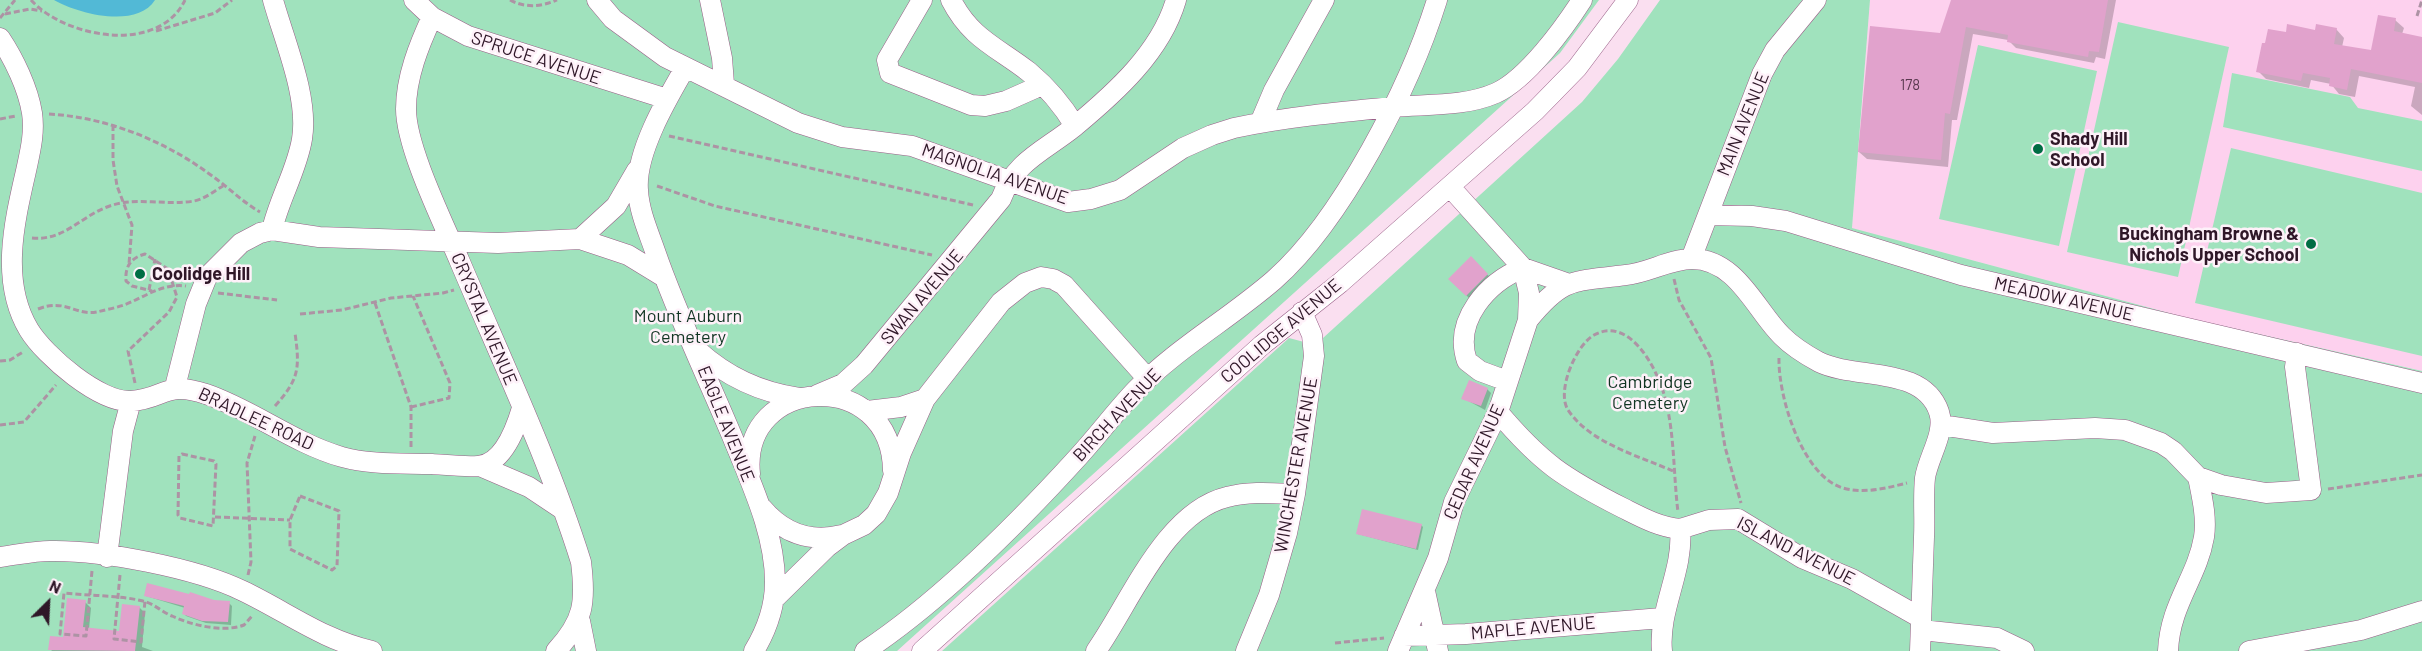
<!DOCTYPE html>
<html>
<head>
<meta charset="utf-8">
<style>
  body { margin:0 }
  #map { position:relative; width:2422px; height:651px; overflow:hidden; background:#fadff0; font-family:Barlow,sans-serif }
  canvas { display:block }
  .north { position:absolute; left:18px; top:573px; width:60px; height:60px; -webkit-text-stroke:4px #fef1f9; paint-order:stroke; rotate:24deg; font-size:16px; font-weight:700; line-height:24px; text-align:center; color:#2f1728 }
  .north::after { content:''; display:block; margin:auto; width:21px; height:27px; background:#2f1728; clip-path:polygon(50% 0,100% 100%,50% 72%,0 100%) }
</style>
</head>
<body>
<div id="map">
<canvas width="2422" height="651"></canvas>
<div class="north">N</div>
</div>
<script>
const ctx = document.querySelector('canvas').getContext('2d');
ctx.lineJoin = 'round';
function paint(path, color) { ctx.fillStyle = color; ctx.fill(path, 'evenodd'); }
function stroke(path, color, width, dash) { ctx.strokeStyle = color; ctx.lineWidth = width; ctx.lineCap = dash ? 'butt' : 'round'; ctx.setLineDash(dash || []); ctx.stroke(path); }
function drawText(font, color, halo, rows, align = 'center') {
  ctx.font = font + ' Barlow,sans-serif'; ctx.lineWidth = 5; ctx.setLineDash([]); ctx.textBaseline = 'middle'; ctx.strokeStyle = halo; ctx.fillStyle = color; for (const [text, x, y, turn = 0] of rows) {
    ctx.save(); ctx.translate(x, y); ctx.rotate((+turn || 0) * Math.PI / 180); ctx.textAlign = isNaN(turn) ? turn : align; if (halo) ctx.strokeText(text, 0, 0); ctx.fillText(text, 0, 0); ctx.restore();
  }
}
paint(new Path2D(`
  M1870,0H2422V371L2184,317L1852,228Z`), '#fdd1ee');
paint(new Path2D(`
  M0,0H1599L1560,53L897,651H0Z
  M1660,0H1870L1852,228L2184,317L2422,371V651H942L1289,338L1323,347V338L1582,102L1618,59Z
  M2118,22L2229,47L2178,277L2067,252Z
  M1978,45L2097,71L2059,246L1939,219Z
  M2232,73L2350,97L2358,108L2422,121V171L2223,127Z
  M2231,148L2422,193V356L2195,303Z`), '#a0e2bd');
paint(new Path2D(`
  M54,0H155C137,29 78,14 54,0Z`), '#52b9d6');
paint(new Path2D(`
  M1952,0H2116L2105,59L2096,57L2094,63L2016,48L2008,40L1973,34L1957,120H1952L1948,167L1867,159L1859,152L1941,34Z
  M2395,20L2404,28L2402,34L2422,38V115L2411,106L2415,87L2359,76L2355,97L2339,94L2331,84L2311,80L2309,88L2266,79L2258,71L2287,34L2336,29L2344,38L2342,47L2372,52Z
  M1471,259L1492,279L1471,300L1450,279Z
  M1487,389L1491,393L1485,410L1463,398Z
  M1421,525L1423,527L1418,550L1358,534Z
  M146,596L229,603L232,606L231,625L206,623L186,616L184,613L185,608Z
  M85,602L91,608L89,629L120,633L139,607L145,613L142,647L153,651H51L65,639Z`), '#0003');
paint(new Path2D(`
  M1951,0H2108L2099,52L2089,51L2088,57L2007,42L2008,35L1966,27L1950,114L1945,113L1941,160L1858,152L1870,26L1940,33Z
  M2378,15L2396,18L2394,31L2422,37V83L2351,69L2347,90L2329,86L2330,78L2303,73L2301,81L2256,72L2262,43H2265L2268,29L2286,32L2287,24L2315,30L2316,24L2337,28L2334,44L2371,50Z
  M1471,256L1488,274L1466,296L1448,279Z
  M1469,380L1488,388L1481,406L1461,399Z
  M1362,509L1422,524L1416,549L1356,534Z
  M147,583L189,594L190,592L214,600L230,601L228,622L202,621L182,614L184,606L144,596Z
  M67,598L86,600L83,627L119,631L122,604L140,606L135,651L48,650L50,636L63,637Z`), '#e1a2cc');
const minor = new Path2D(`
  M414,0L432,17L468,36L667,99
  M597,0L613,19L665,57L798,123L842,137L912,146L1068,202L1091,199L1120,190L1183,148L1212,135L1234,128C1286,117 1340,112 1393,107C1427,104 1464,107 1496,93C1527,79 1564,28 1582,0
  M710,0L722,58L724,84
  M922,0L887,60L890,73L971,105L985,106L1006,101L1042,85
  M951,0C971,39 997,47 1029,72C1047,87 1063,106 1075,126
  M432,17C419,45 406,77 406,109C406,148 444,224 460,262C502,361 549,460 581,562C586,602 584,621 556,651
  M0,38C14,59 28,88 32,113C35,133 30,152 26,171C14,223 0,282 29,330C45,356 100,403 131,401C165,399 165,380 206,394C253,410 293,443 342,457C371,465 402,463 432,464C447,465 463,467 478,466C503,464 516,428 522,408
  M685,68C667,99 635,153 638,190C639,211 648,231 655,251C678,318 710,382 737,448C754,490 775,536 775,582C775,606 766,631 754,651
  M1260,123L1274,90L1324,0
  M1708,215L1752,216L1786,221L1961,275L2422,383
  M272,230C279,199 297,170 302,139C309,97 284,40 273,0
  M580,239L628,255L664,277
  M1691,259L1762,74L1775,50L1816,0
  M1528,320C1564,276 1573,282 1626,275C1648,273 1670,259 1692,259C1737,259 1756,311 1782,336C1793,347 1806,355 1819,362C1856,380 1923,365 1939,412C1946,433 1928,457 1925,478C1923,497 1925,518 1924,537C1923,575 1921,613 1920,651
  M697,350C727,377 759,392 799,398
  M1507,381L1480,371L1467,361C1453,320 1488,282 1523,268L1566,283
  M175,387L196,304L207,277L241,243L260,233L272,230L319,237L498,243L580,239L616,206L637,170
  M817,395L843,384L864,365L1001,199C1015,161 1044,151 1074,127C1115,93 1161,52 1176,0
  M867,411L901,407L925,399L1001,302L1025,283L1041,277L1053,279L1064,285L1147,378
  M1498,412C1541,463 1564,478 1623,508C1641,517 1659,527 1680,529
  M1941,425L1993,433L2095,428L2125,430L2161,443L2173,451L2198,477L2221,485L2266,493L2311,490L2295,367L2297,353
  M480,466L529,487L562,509
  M750,474C740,375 892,366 893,471
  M762,508C783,533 810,543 842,535
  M1680,529L1709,520L1738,519L1802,558L1852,579L1921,618
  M0,557C17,555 33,551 50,551C102,550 196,568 243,591C287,612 323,640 372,651
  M107,557L123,431L131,401
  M1425,591L1438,651
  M774,599L827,547L843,535L864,525L876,514L888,493L901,453L925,399
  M580,621L586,651
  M1921,630L1997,638L2024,651
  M1404,636L1466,634L1662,618
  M865,651C939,602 1019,522 1079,456C1099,434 1116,411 1136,390C1177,348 1229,319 1274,280C1342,220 1410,87 1437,0
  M922,651L1262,345L1340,283L1535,111L1577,68L1628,0
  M1096,651C1130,603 1165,512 1227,497C1249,491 1272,493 1295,494
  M1246,651L1269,595L1287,533L1295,494L1314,356L1312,335L1302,312
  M1398,651L1438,558L1454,502L1498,412L1528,320L1529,293L1523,268L1451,188
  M1662,651C1658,609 1684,571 1680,529
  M2168,651C2170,604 2197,578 2204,537C2207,518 2202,497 2198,477
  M2249,651L2361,630L2422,611`);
stroke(minor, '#995f87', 21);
stroke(new Path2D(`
  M31,0C65,38 159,55 185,0
  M510,0C525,8 541,7 557,0
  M5,14L30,9L42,11
  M2417,16L2422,0
  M0,18L15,0
  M156,31L215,13L232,0
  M49,114C105,117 163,140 208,173C226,185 241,201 260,212
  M0,119L16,116
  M113,125V160L117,186L132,225L129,264
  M669,136L973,205
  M657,186L715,206L932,255
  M32,238C64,241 80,217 107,207C135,196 166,206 194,201C205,199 214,191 223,186
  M1674,279L1679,300L1711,358L1725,447L1741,503
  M149,290L155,259
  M218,293L277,300
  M375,303L411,407V448
  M38,309C66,298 75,316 97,312C105,310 115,308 124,305C145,297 162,283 186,286
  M300,314L342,310L391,298L443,293L454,290
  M1779,358C1778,396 1802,476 1843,488C1864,494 1887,488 1907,483
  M0,361L10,360L23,352
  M135,383L128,351L169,312L177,297L168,269L145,254C130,258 125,267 126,281L132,286L152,291
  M275,406C299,379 300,369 295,333
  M411,407L449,398L450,383L413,296
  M0,425L24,422L56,385
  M182,454L214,461L216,464L213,526L180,518L178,515L179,456Z
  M1673,471C1639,456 1590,443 1568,410C1556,391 1576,345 1594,335C1629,316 1655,366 1663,391C1675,429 1673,472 1678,512
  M2328,489L2422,475
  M300,496L339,511L337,566L332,570L290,549V520Z
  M215,517L290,520
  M92,571L86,636L60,634L64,593C90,596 118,595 143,601C153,603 162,612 172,616C191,625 223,633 244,625L252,616
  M120,575L114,639L141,642L145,601
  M248,575L251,562L247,463L255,436
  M1335,643L1384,638`), '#ad93a4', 3, [6, 3]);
stroke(minor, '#fff', 20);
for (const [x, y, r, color] of [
  [2038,149,6,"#006d44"],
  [2311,244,6,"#006d44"],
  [140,274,6,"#006d44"]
]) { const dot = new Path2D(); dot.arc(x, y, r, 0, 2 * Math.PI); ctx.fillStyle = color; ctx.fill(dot); stroke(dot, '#fef1f9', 2); }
drawText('15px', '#5c3a51', null, [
  ["178",1910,85]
]);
drawText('18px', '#2f1728', '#fef1f9', [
  ["SPRUCE AVENUE",536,58,18],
  ["MAIN AVENUE",1743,124,-68],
  ["MAGNOLIA AVENUE",995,174,19],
  ["SWAN AVENUE",922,297,-50],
  ["MEADOW AVENUE",2064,299,13],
  ["CRYSTAL AVENUE",484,319,67],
  ["COOLIDGE AVENUE",1281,331,-40],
  ["BIRCH AVENUE",1117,415,-47],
  ["BRADLEE ROAD",256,419,25],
  ["EAGLE AVENUE",726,424,68],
  ["CEDAR AVENUE",1474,462,-66],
  ["WINCHESTER AVENUE",1296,465,-80],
  ["ISLAND AVENUE",1796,551,27],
  ["MAPLE AVENUE",1533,628,-5]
]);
drawText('bold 18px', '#2f1728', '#fef1f9', [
  ["Shady Hill",2050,139],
  ["School",2050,160],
  ["Buckingham Browne &",2299,234,"right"],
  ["Nichols Upper School",2299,255,"right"],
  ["Coolidge Hill",152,274]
], 'left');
drawText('18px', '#103422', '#fef1f9', [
  ["Mount Auburn",688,316],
  ["Cemetery",688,337],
  ["Cambridge",1650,382],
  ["Cemetery",1650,403]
]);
</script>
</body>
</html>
